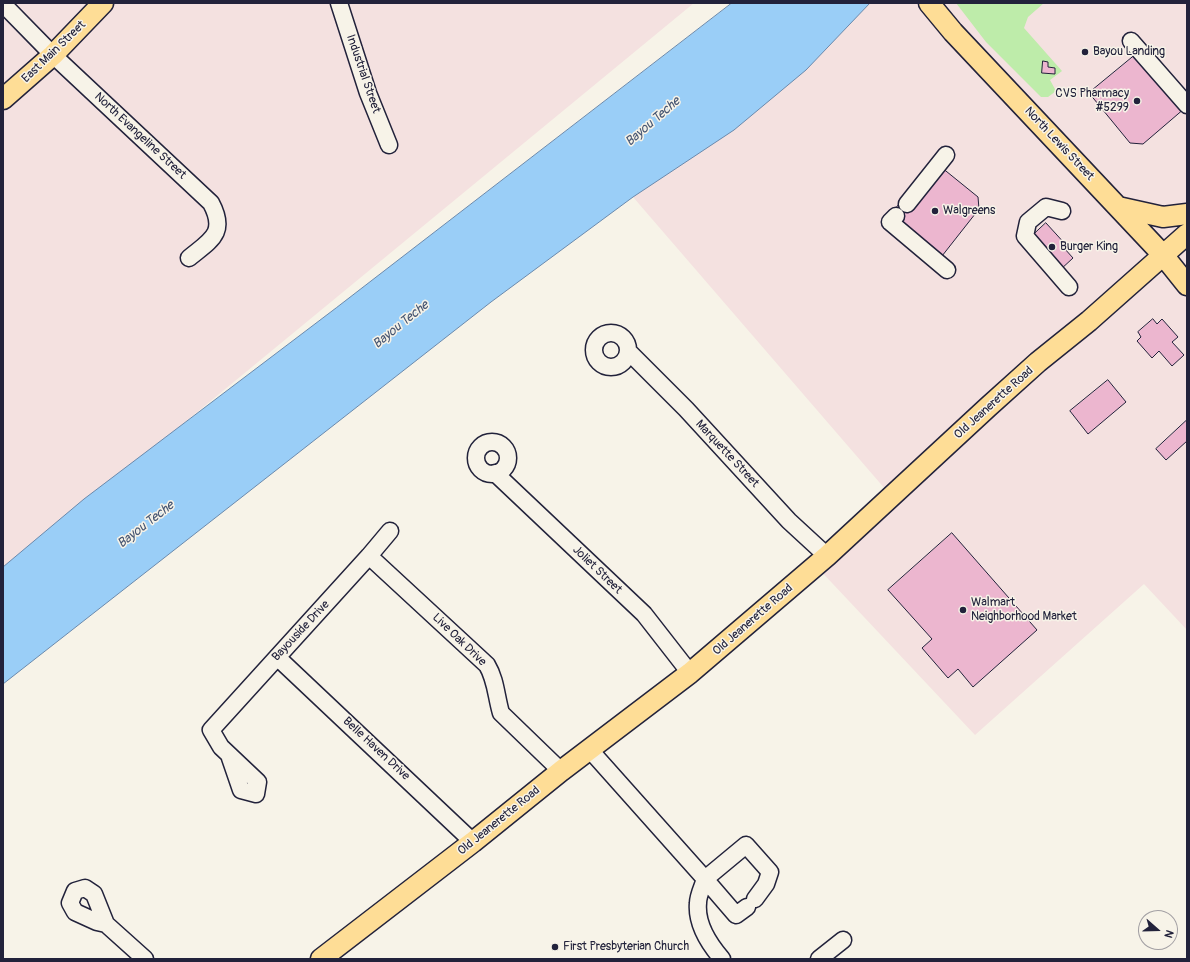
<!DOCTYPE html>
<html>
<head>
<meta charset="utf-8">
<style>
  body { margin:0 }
  #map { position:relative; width:1190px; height:962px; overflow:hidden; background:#f7f3e8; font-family:Pangolin,sans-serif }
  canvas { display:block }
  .frame { position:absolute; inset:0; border:4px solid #22223b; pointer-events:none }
  .north { position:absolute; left:1138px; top:910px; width:40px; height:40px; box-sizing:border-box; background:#f7f3e8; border:1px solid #a29fa3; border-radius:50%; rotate:110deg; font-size:11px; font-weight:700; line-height:16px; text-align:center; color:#22223b }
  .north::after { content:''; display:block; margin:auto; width:14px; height:18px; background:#22223b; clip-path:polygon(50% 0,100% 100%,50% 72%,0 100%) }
</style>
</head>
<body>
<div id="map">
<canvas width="1190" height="962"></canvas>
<div class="frame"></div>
<div class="north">N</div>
</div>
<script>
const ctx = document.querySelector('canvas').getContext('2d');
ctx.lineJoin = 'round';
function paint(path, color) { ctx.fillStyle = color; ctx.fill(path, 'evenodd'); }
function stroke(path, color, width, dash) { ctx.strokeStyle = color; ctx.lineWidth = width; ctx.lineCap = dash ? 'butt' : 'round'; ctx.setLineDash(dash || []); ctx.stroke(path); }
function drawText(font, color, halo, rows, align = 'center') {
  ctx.font = font + ' Pangolin,sans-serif'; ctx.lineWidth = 3; ctx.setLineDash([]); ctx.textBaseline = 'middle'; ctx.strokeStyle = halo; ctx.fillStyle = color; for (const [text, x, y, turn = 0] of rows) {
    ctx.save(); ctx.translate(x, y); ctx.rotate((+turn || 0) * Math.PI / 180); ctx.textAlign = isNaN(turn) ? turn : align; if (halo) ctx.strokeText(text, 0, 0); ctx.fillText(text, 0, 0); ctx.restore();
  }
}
paint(new Path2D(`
  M3,3H694L3,572Z
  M854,3H1187V630L1144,584L975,735L816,566L892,497L633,197Z`), '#f4e1e0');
paint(new Path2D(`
  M956,3H1044L1028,17L1024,28L1062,71L1050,80L1056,91L1048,97H1041L986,42Z`), '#beecaa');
const water = new Path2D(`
  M732,3H870L806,70L734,130L633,197L491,302L3,684V567L84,499L336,308Z`);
paint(water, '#9acef7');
stroke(water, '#6a89ac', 1);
const building = new Path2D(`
  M1140,51L1185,108L1143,144L1130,143L1089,93Z
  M1043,61L1048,62V67L1055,68V74L1042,73Z
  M941,167L978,197L979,209L942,256L897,220L892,213L902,200Z
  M1046,223L1067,246L1064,248L1073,258L1060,270L1030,238Z
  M1153,319L1157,324L1162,319L1178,337L1172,342L1184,355L1172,366L1159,351L1152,358L1137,341L1141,337L1138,332Z
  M1108,380L1126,402L1088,434L1070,411Z
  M1187,420V441L1166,460L1156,449Z
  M952,533L1037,630L973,687L958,669L948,678L922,648L932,639L888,590Z`);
paint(building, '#ecb6cf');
stroke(building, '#22223b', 1);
const minor = new Path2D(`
  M339,3L368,93L389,145
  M3,4L53,55L211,203C227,233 211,240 189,258
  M1131,41L1187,105
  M907,204L946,155
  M1062,211L1046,207L1028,222L1025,236L1069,287
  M896,216L890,222L947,270
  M594 350a17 17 0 1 1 34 0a17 17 0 1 1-34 0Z
  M628,351L686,409L789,521L827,556
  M476 458a16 16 0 1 1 32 0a16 16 0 1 1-32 0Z
  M495,473L644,614L690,673
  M369,556L487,665C496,680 496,696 501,713L561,771
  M277,657L473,842
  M590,750L705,879C703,886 698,895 698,903C696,924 709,944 722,959
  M230,758L241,790L256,794L258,782L221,747L211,730L369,556L390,531
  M747,907L736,915L705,879L746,845L770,872L766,884L755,899
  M106,924L97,922L75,912L70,903L75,891L85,888L94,894L106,924L145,959
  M819,959L843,940`);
const major = new Path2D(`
  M929,3L953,32L1163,255L1187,285
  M3,99L53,55L103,3
  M1118,207L1163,217L1187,214
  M321,959L473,842L561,771L690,673L827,556L988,407L1038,362L1089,321L1187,234`);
stroke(minor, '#22223b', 19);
stroke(major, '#22223b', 23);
stroke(minor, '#f7f3e8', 16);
stroke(major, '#fedd96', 20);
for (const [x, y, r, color] of [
  [1085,52,4,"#22223b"],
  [1137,101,4,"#22223b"],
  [935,211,4,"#22223b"],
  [1052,247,4,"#22223b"],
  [963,610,4,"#22223b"],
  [555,947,4,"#22223b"]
]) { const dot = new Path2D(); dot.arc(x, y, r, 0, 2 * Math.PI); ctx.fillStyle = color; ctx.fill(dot); stroke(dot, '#f7f3e8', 1.5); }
drawText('12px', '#22223b', '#f7f3e8', [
  ["East Main Street",54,52,-44],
  ["Industrial Street",363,74,71],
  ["North Evangeline Street",140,136,43],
  ["North Lewis Street",1059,144,47],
  ["Old Jeanerette Road",994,403,-42],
  ["Marquette Street",727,454,47],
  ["Joliet Street",597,570,44],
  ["Old Jeanerette Road",753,620,-41],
  ["Bayouside Drive",301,631,-47],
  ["Live Oak Drive",459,640,44],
  ["Belle Haven Drive",376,749,43],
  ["Old Jeanerette Road",499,821,-39]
]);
drawText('12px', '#22223b', '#f7f3e8', [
  ["Bayou Landing",1093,52],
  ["CVS Pharmacy",1129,94,"right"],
  ["#5299",1129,108,"right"],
  ["Walgreens",943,211],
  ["Burger King",1060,247],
  ["Walmart",971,603],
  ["Neighborhood Market",971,617],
  ["First Presbyterian Church",563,947]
], 'left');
drawText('italic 13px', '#465673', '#f7f3e8', [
  ["Bayou Teche",653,122,-41],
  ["Bayou Teche",401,325,-39],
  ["Bayou Teche",146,525,-38]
]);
</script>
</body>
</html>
